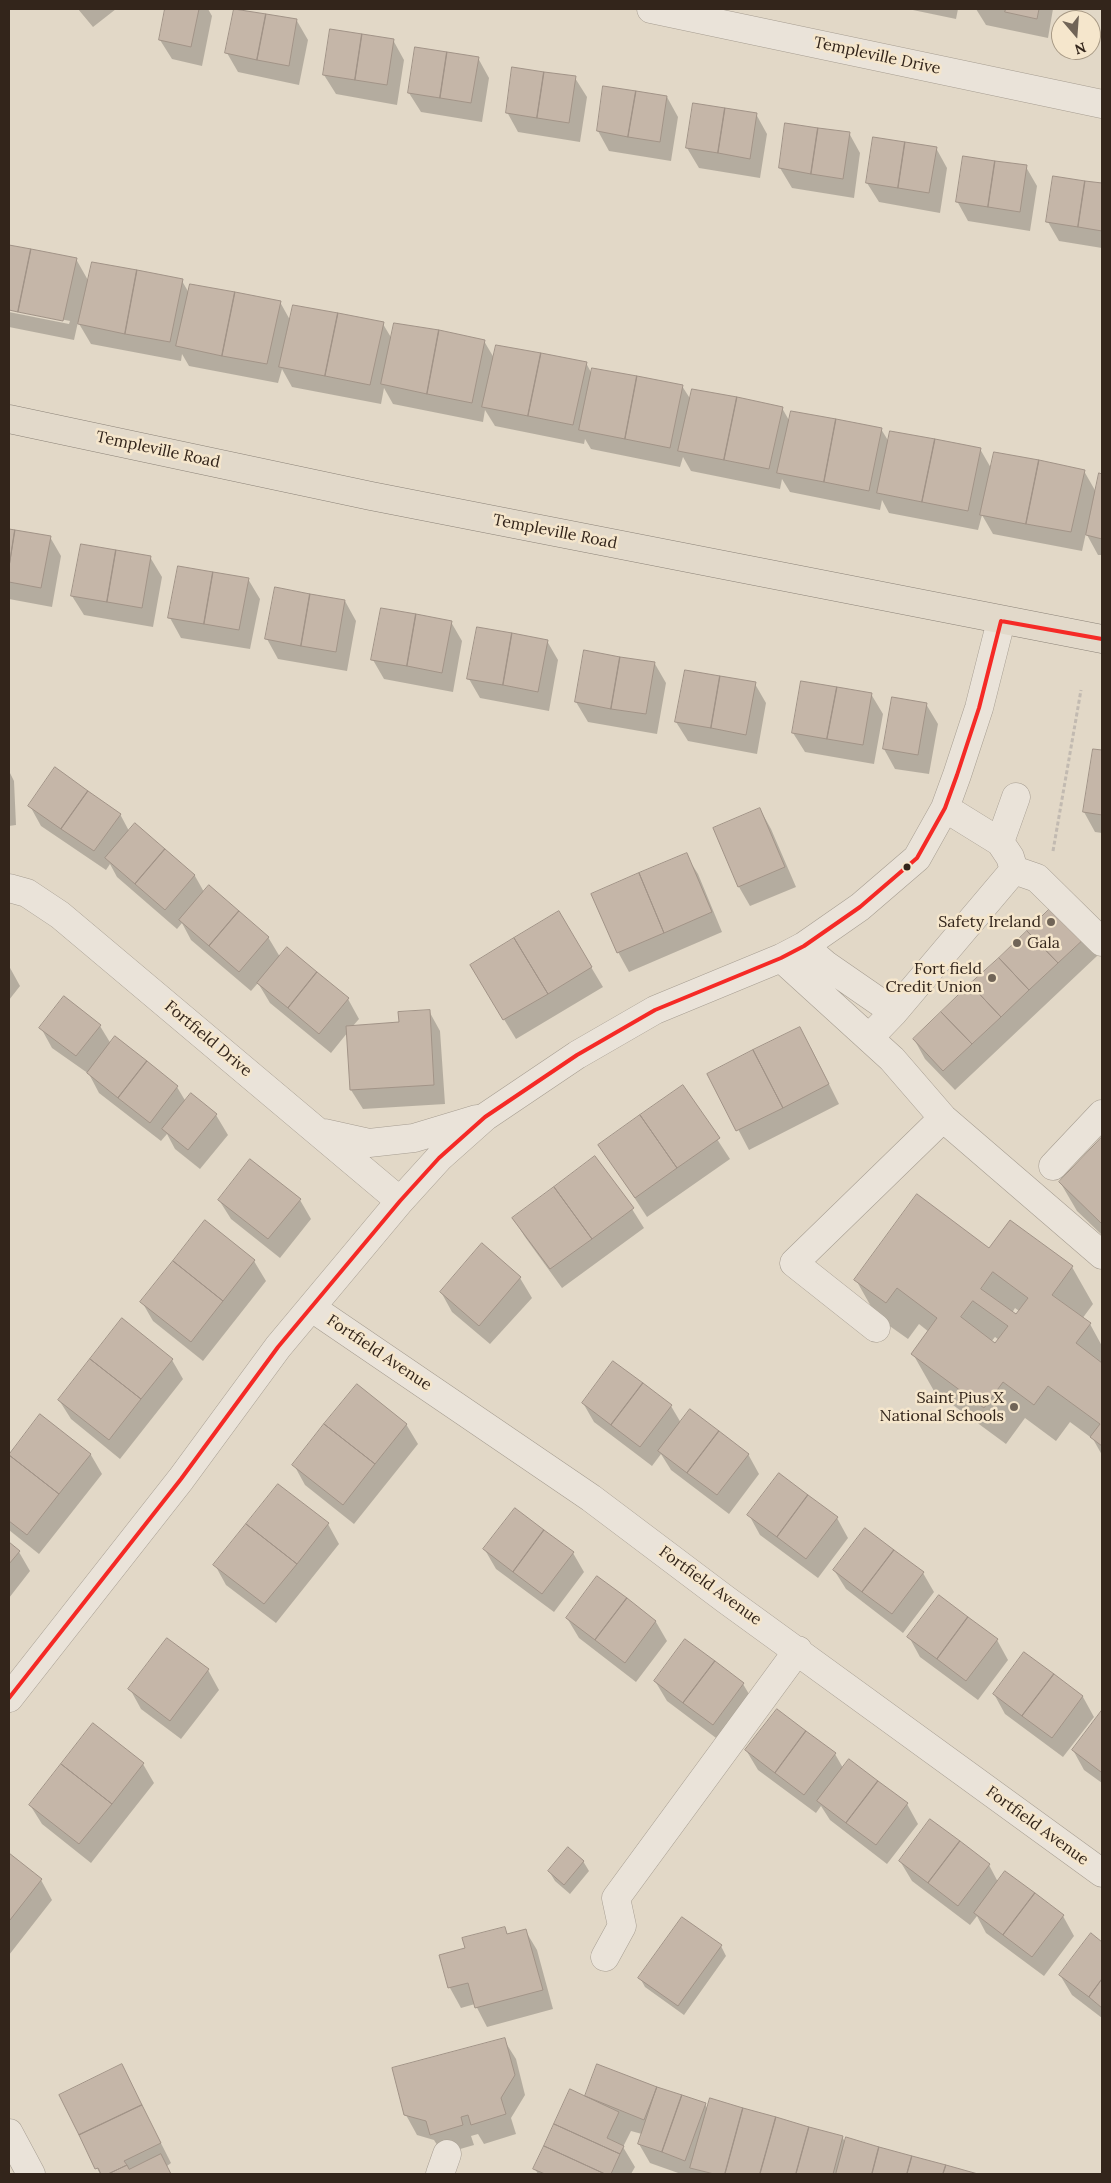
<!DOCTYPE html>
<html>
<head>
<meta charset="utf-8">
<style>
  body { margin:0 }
  #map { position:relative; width:1111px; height:2183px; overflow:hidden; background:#e2d8c7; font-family:Lora,serif }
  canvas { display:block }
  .frame { position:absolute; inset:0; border:10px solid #33251b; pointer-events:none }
  .north { position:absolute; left:1051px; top:10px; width:50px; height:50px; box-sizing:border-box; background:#f5e6cc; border:1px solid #a79985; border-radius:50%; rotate:162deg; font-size:14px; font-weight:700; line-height:20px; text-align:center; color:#33251b }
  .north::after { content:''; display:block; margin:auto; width:18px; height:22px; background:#706457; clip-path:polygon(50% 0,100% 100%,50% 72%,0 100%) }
</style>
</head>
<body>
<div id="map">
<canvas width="1111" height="2183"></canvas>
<div class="frame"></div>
<div class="north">N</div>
</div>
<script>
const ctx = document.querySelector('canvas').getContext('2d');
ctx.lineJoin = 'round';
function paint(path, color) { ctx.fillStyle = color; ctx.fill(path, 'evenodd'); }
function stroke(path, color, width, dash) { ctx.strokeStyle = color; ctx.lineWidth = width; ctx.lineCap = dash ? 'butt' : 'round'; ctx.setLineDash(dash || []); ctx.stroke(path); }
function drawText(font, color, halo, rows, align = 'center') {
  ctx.font = font + ' Lora,serif'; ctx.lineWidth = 5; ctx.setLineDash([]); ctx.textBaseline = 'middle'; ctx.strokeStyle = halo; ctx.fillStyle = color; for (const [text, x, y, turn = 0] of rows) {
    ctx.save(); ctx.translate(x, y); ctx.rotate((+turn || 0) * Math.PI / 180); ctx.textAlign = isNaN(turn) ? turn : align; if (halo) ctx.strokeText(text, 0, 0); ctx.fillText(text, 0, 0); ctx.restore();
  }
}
paint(new Path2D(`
  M78,9H116L93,27Z
  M167,9H208L212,16L202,66L172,59L160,40Z
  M908,9H958L956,19Z
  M976,9H1053L1048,38L986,25Z
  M297,21L308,40L299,85L238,72L227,53Z
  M393,40L404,60L397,105L336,94L324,75Z
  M478,58L489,78L482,122L421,112L409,93Z
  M575,78L587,97L580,142L518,132L507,112Z
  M667,97L678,117L671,161L609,151L598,131Z
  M756,114L767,134L760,178L699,168L687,148Z
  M849,133L860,153L854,198L792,188L780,168Z
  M936,148L947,168L940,213L879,202L867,183Z
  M1026,167L1037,186L1030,231L968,221L957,201Z
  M1054,177L1102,185V248L1059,241L1048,222Z
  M9,246L76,259L89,282L182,281L189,293L280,302L290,320L383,324L392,339L484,341L494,358L586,363L592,374L682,386L691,400L782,408L790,422L881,429L889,442L980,449L991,468L1084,471L1096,492L1100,475H1102V555H1098L1086,533L1082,551L993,534L982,515L978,530L889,513L882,500L880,510L790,492L782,479L780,489L691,471L683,457L680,467L591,449L585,439L584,444L495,426L485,410L483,422L393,404L384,388L381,404L292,387L282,369L278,383L189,366L182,354L181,361L91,344L78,322L74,340L9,327V312L69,324L70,321L9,309Z
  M9,530L50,537L61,556L52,607L9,599Z
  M150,557L162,577L153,627L84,615L72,596Z
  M248,579L260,599L250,649L181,638L170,618Z
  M345,601L356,621L347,671L278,659L267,639Z
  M451,622L462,641L453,692L384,679L373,660Z
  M547,641L558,660L549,711L480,698L469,679Z
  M655,664L666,683L657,734L588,722L576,702Z
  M755,684L766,703L757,754L688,741L676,722Z
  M871,694L883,714L874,764L805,752L793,733Z
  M893,698L926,704L938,724L929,774L895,769L884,749Z
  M1094,751L1102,752V833L1095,832L1084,812Z
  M9,771L14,781L16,825L9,826Z
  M30,806L120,814L129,831L135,824L195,876L204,892L268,937L280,957L348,999L359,1019L352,1027L400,1024L429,1011L440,1031L445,1104L363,1109L351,1090L348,1032L331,1053L270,1003L258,983L251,991L191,940L182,923L177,929L117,877L110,864L106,870L41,826Z
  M760,809L771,829L796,887L750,906L739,887L714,829Z
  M686,855L698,874L722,932L629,972L618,952Z
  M1086,937L1097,956L955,1090L925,1059L914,1039Z
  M9,966L20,986L9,1000Z
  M591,967L603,987L516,1039L483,985Z
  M100,1026L111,1044L177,1087L186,1102L191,1095L216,1115L228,1135L200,1169L175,1149L167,1134L161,1141L99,1093L89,1074L52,1048L41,1028Z
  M811,1048L839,1104L749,1150L709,1074Z
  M683,1087L730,1159L647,1217L600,1145Z
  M1102,1139V1235L1077,1211L1060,1182Z
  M219,1200H300L311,1219L280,1258L231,1219Z
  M632,1209L644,1228L562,1288L525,1237L513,1218Z
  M205,1222L254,1261L266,1281L203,1361L153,1321L142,1302Z
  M482,1245L520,1278L532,1298L490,1344L452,1312L441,1292Z
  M990,1249L1072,1267L1093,1304L1082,1319L1090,1324L1102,1346V1455L1093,1439L1070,1422L1056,1441L1025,1418L1006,1444L934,1391L913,1354L929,1332L919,1324L908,1339L877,1317L856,1280ZM1015,1308L1019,1311L1016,1316L1012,1313ZM995,1337L999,1340L996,1345L991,1342Z
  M172,1360L183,1379L120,1459L71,1419L59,1400Z
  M583,1403L671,1406L681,1423L748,1454L759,1474L729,1514L671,1470L661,1454L652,1466L594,1422Z
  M41,1415L91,1455L102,1474L39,1554L9,1530V1456Z
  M406,1424L418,1444L354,1524L305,1485L294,1465Z
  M749,1515L837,1518L848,1538L818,1578L760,1535Z
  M328,1524L339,1544L276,1623L226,1585L215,1565Z
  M9,1544L19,1552L30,1571L9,1598Z
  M485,1550L573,1553L584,1572L554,1612L496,1569Z
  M834,1570L923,1573L934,1592L903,1633L846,1589Z
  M597,1578L656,1622L667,1641L636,1682L579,1638L567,1618Z
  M909,1637L997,1640L1008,1660L978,1700L920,1657Z
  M686,1641L743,1684L755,1704L724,1744L667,1701L655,1681Z
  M1025,1654L1083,1697L1094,1717L1063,1757L1005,1714L994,1694Z
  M208,1670L219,1690L181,1739L141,1709L130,1689Z
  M1102,1712V1783L1084,1770L1073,1750Z
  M746,1750L835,1754L843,1768L907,1804L918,1824L887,1864L830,1820L821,1806L816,1813L758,1770Z
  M143,1764L154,1783L91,1863L42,1824L30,1805Z
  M9,1855L41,1880L52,1900L9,1955Z
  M583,1861L589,1871L570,1894L555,1881L549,1871Z
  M900,1861L989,1865L998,1882L1063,1916L1074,1936L1044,1976L986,1933L977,1916L970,1925L912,1881Z
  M504,1928L508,1935L525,1930L537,1950L553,2009L487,2027L475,2004L461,2008L450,1988L441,1956L466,1949Z
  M1091,1935L1102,1943V2018L1072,1995L1060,1975Z
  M721,1946L726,1956L684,2015L645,1987L640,1978Z
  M504,2040L516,2059L525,2095L511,2118L516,2134L484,2144L478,2134L471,2136L474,2145L443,2154L434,2140L417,2135L406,2115Z
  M122,2066L171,2163L167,2166L171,2174H100L97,2168Z
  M598,2066L705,2104L708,2110L842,2137L846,2143L847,2139L974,2174H681L650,2163L639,2144L642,2134L631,2131L623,2147L635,2167L631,2174H538L535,2169L586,2098Z`), '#0003');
const building = new Path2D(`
  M165,9H199L191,47L159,40Z
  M234,9L266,14L257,60L225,53Z
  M1006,9H1039L1037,19L1005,12Z
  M266,14L297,19L289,66L257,60Z
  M330,29L362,34L355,80L323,75Z
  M362,34L394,39L387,85L355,80Z
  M415,47L447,52L440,98L408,93Z
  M447,52L479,57L471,103L440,98Z
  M512,67L544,72L537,118L506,113Z
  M544,72L576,76L569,123L537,118Z
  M603,86L636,91L628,137L597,131Z
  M636,91L667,96L660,142L628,137Z
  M693,103L725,108L718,153L686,148Z
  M725,108L757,113L750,159L718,153Z
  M785,123L818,128L811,174L779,168Z
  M818,128L850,132L843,179L811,174Z
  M873,137L905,142L898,188L866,183Z
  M905,142L937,147L929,193L898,188Z
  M963,156L995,161L988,207L956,202Z
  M995,161L1027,165L1020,212L988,207Z
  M1053,176L1085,181L1078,227L1046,222Z
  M1085,181L1102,183V231L1078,227Z
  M9,245L31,249L18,312L9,310Z
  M31,249L77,258L63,321L18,312Z
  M92,262L137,270L125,334L78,324Z
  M137,270L183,279L170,342L125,334Z
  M190,284L235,292L222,356L176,346Z
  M235,292L281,301L267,364L222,356Z
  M293,305L338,313L325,376L279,367Z
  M338,313L384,322L370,385L325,376Z
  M394,323L439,330L427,394L381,384Z
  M439,330L485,340L472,403L427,394Z
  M496,345L541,353L528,416L482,407Z
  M541,353L587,362L573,425L528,416Z
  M592,368L637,376L625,439L579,430Z
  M637,376L683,385L670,448L625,439Z
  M692,389L737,397L724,460L678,451Z
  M737,397L783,407L769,469L724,460Z
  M791,411L836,419L824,482L777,473Z
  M836,419L882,428L869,491L824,482Z
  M890,431L935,439L922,502L877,493Z
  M935,439L981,448L968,511L922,502Z
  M994,452L1039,460L1026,524L980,515Z
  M1039,460L1085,470L1071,532L1026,524Z
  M1099,473L1102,474V539L1086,535Z
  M9,529L15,530L9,567Z
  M15,530L51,536L41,588L9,582V567Z
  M81,544L116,550L107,602L71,596Z
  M116,550L151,556L142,608L107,602Z
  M178,566L213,572L204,624L168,618Z
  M213,572L249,578L239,630L204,624Z
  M275,587L310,594L301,646L265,639Z
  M310,594L345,600L336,652L301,646Z
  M381,608L416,614L407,666L371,660Z
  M416,614L452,621L442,673L407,666Z
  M477,627L512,633L503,685L467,679Z
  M512,633L548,640L538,692L503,685Z
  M584,650L620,657L611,709L575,702Z
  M620,657L655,662L646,714L611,709Z
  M685,670L720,676L711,728L675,722Z
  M720,676L756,682L746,735L711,728Z
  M801,681L837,687L827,739L792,733Z
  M837,687L872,693L863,745L827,739Z
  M892,697L927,703L918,755L883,749Z
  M1093,749L1102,750V815L1083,812Z
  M55,767L88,791L61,829L28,806Z
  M88,791L121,814L94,851L61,829Z
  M760,808L785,867L738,887L713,828Z
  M135,823L165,849L135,884L105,858Z
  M165,849L195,875L165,910L135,884Z
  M687,853L712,912L664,933L639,873Z
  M639,873L664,933L617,953L591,894Z
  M209,885L239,911L209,946L179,920Z
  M1056,903L1087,936L1058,963L1027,931Z
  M239,911L269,937L239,972L209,946Z
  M559,911L592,967L548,994L514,938Z
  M1027,931L1058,963L1029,990L999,958Z
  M514,938L548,994L503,1020L470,965Z
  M287,947L317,972L288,1008L257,983Z
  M999,958L1029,990L1001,1017L970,984Z
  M317,972L349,998L319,1034L288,1008Z
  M970,984L1001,1017L972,1044L941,1012Z
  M64,996L101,1025L76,1056L39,1028Z
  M430,1010L434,1085L350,1090L346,1026L399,1022L398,1012Z
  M941,1012L972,1044L943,1071L913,1039Z
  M800,1027L829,1084L783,1108L753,1050Z
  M115,1036L147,1061L118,1098L87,1073Z
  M753,1050L783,1108L736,1131L707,1074Z
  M147,1061L178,1086L150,1123L118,1098Z
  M683,1085L720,1138L677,1168L640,1115Z
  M191,1093L217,1114L188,1150L162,1129Z
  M640,1115L677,1168L635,1198L598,1145Z
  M1102,1137V1224L1059,1182Z
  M595,1156L634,1208L592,1239L554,1187Z
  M250,1159L301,1199L268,1239L218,1200Z
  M554,1187L592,1239L550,1269L512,1218Z
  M917,1194L989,1248L1010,1220L1073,1266L1052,1295L1091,1323L1076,1343L1102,1363V1446L1090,1437L1100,1424L1048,1386L1034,1405L1003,1382L984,1408L911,1354L937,1318L897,1288L886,1303L854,1280ZM993,1272L1028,1298L1016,1314L981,1289ZM973,1301L1008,1326L995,1343L961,1317Z
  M205,1220L255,1260L223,1301L173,1261Z
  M482,1243L521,1277L479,1326L440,1292Z
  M173,1261L223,1301L191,1342L140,1302Z
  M122,1318L173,1359L141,1399L90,1359Z
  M90,1359L141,1399L109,1440L58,1400Z
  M613,1361L643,1383L611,1425L582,1403Z
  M643,1383L672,1405L640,1447L611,1425Z
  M357,1384L407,1424L375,1464L324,1424Z
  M690,1409L719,1431L687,1473L658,1451Z
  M40,1414L91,1454L59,1494L9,1455Z
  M324,1424L375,1464L343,1505L292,1465Z
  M719,1431L749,1454L717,1495L687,1473Z
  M9,1455L59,1494L27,1535L9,1521Z
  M779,1473L808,1495L777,1537L747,1515Z
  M278,1484L329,1523L297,1564L246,1524Z
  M808,1495L838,1517L806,1559L777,1537Z
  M515,1508L544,1530L513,1572L483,1549Z
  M246,1524L297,1564L264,1604L213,1565Z
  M865,1528L894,1550L862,1592L833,1570Z
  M544,1530L574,1552L542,1594L513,1572Z
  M9,1542L20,1551L9,1564Z
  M894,1550L924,1572L892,1614L862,1592Z
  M597,1576L627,1598L595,1640L566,1618Z
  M939,1595L968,1617L937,1659L907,1637Z
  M627,1598L656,1621L625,1663L595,1640Z
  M968,1617L998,1639L966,1681L937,1659Z
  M167,1638L209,1669L170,1721L128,1689Z
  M685,1639L715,1661L683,1703L654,1681Z
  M1024,1652L1054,1674L1022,1716L993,1694Z
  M715,1661L744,1683L713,1725L683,1703Z
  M1054,1674L1083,1696L1052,1738L1022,1716Z
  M777,1709L806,1731L775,1773L745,1750Z
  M1102,1710V1771L1101,1772L1072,1750Z
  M93,1723L144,1763L112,1804L61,1764Z
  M806,1731L836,1753L804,1795L775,1773Z
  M849,1759L878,1781L846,1823L817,1801Z
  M61,1764L112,1804L79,1844L29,1805Z
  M878,1781L908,1803L876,1845L846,1823Z
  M930,1819L960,1841L928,1883L899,1861Z
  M960,1841L990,1864L958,1906L928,1883Z
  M568,1847L584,1861L564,1885L548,1871Z
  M9,1853L42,1879L10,1920L9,1919Z
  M1005,1871L1035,1893L1003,1935L974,1913Z
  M1035,1893L1064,1915L1032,1957L1003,1935Z
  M682,1917L722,1945L678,2006L638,1978Z
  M505,1927L507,1934L526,1929L543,1990L475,2008L468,1983L448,1988L439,1955L465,1948L462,1938Z
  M1091,1933L1102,1942V1979L1089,1997L1059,1975Z
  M1102,1979V2008L1089,1997Z
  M505,2038L515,2075L501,2098L506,2114L471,2125L468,2115L461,2117L463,2125L430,2135L426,2121L404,2115L392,2068Z
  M122,2064L142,2105L79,2135L59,2095Z
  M597,2064L657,2087L644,2120L585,2096Z
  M657,2087L682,2095L662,2152L638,2144Z
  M570,2089L619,2112L607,2138L624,2146L620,2154L554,2124Z
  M682,2095L706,2103L685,2161L662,2152Z
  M710,2098L743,2108L725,2174H714L690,2168Z
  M142,2105L161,2143L124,2161L127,2165L108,2174H101L98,2168L95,2169L79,2135Z
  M743,2108L776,2117L760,2174H725Z
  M776,2117L809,2127L796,2174H760Z
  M554,2124L620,2154L611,2174H605L544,2146Z
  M809,2127L843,2136L833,2174H796Z
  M846,2137L879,2147L872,2174H836Z
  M544,2146L605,2174H545L533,2169Z
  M879,2147L912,2156L907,2174H872Z
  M161,2154L171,2174H108L127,2165L129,2169Z
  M912,2156L946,2165L943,2174H907Z
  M946,2165L978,2174H943Z`);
paint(building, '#c5b6a8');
stroke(building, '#a19387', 1);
const minor = new Path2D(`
  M651,9L1102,104
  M1000,842L1016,797
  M1014,870L1037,878L1102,942
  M9,888L27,893L60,915L400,1201
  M804,946L826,965L894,1012
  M781,958L892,1059L943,1118L1102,1255
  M869,1038L894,1012L1014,870L1010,857L1000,842L945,808
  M324,1133L369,1143L414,1138L477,1119
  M1053,1166L1102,1114
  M312,1308L591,1498L725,1599L1102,1873
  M876,1328L794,1263L943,1118
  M9,1698L181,1479L278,1347L400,1201L439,1158L485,1117L577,1055L655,1010L781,958L804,946L860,907L917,858L945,808L957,775L979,708L1001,621
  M605,1957L622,1926L616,1898L798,1650
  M9,2133L31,2174
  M440,2174L447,2154`);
const major = new Path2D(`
  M9,419L371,496L1102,639`);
stroke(minor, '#a69d91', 29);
stroke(major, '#8c8378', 29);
stroke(new Path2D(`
  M1053,851L1081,690`), '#c2bab1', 3, [4, 2.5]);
stroke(minor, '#eae3d9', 28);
stroke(major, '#e2d9ca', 28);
stroke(new Path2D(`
  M1001,621L1102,639
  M9,1698L181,1479L278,1347L400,1201L439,1158L485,1117L577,1055L655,1010L781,958L804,946L860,907L917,858L945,808L957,775L979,708L1001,621`), '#f52a26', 4);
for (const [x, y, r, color] of [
  [907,867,4.5,"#33251b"],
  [1051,922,5,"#706457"],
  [1017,943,5,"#706457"],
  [992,978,5,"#706457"],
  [1014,1407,5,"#706457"]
]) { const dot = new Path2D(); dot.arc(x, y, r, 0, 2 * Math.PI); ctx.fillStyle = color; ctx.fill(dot); stroke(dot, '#f5e6cc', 2); }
drawText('16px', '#33251b', '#f5e6cc', [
  ["Templeville Drive",877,56,12],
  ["Templeville Road",158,450,12],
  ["Templeville Road",555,532,11],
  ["Fortfield Drive",208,1039,40],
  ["Fortfield Avenue",379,1353,34],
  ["Fortfield Avenue",710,1586,36],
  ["Fortfield Avenue",1037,1826,36]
]);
drawText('16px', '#33251b', '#f5e6cc', [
  ["Safety Ireland",1041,922],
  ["Gala",1027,943,"left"],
  ["Fort field",982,969],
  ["Credit Union",982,987],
  ["Saint Pius X",1004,1398],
  ["National Schools",1004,1416]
], 'right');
</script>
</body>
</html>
